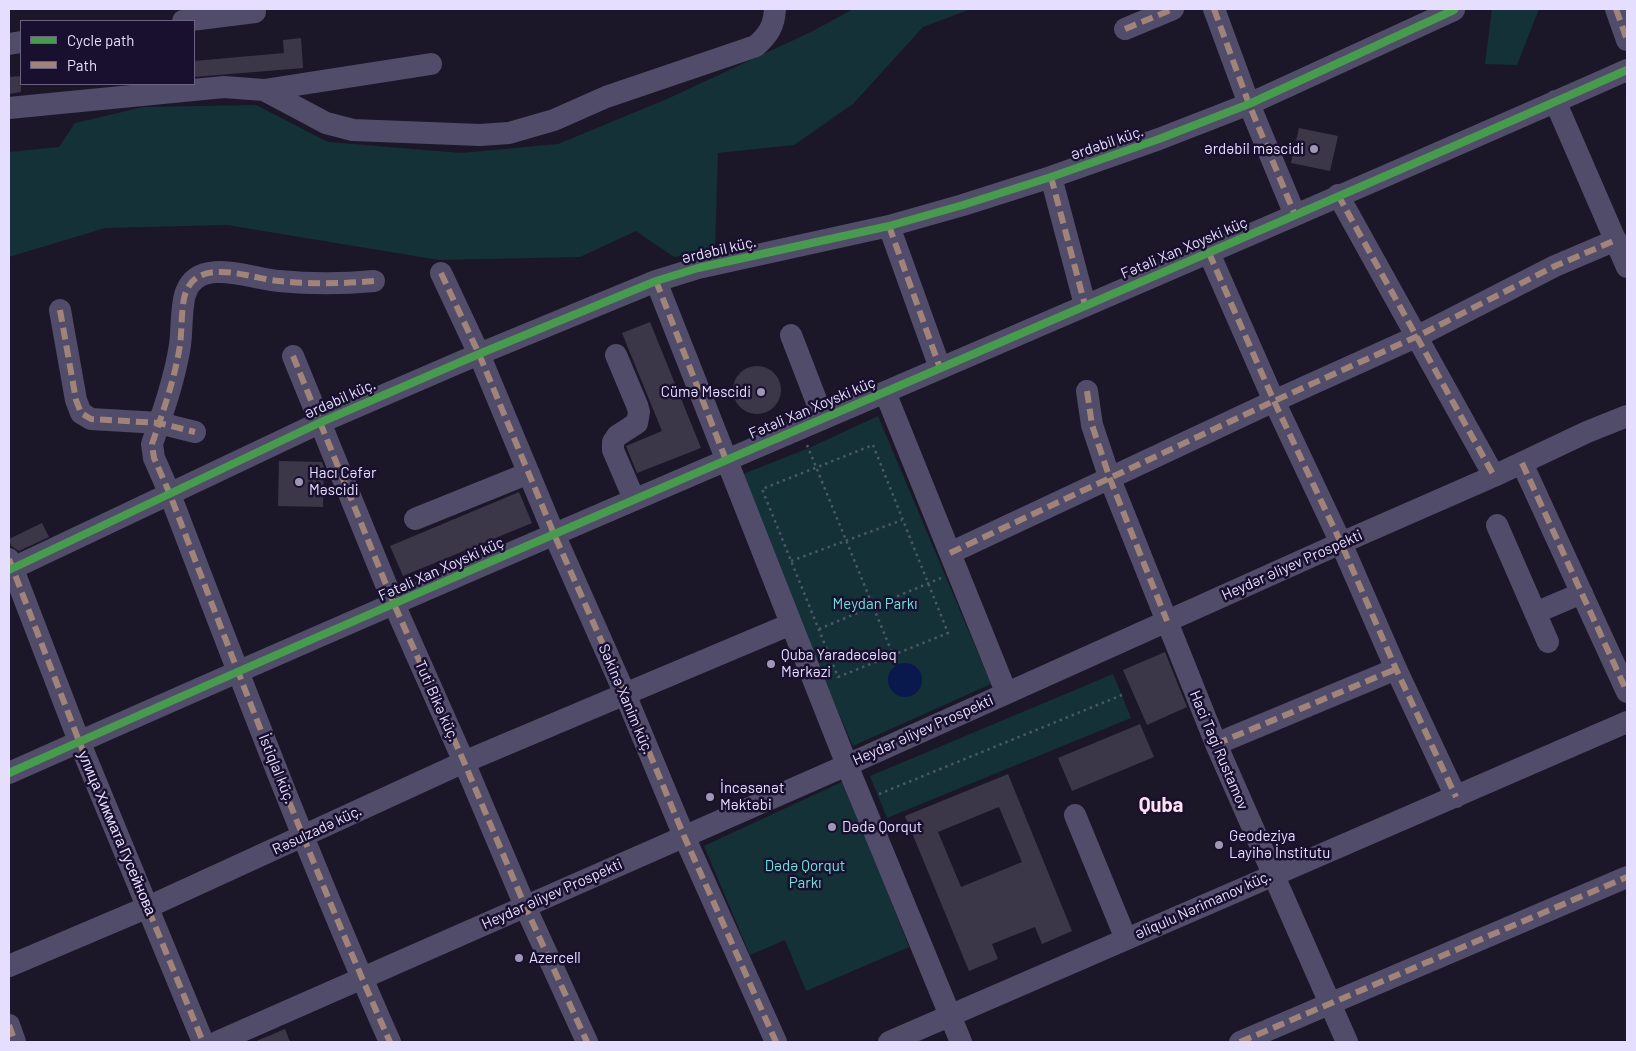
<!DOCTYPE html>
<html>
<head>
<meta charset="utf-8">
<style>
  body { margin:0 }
  #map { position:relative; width:1636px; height:1051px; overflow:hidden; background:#1c1728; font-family:Barlow,sans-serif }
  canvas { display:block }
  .frame { position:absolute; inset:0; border:10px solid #e6deff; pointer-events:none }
  .legend { position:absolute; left:20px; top:20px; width:175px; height:65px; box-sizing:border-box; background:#19102f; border:1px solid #6b6282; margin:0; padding:6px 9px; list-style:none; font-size:15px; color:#e6deff }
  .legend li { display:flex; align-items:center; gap:10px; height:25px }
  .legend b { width:25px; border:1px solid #6b6282 }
</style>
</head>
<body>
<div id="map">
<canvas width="1636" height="1051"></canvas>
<div class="frame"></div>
<ul class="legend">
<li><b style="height:6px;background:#469c4c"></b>Cycle path</li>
<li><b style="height:6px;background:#a18479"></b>Path</li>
</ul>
</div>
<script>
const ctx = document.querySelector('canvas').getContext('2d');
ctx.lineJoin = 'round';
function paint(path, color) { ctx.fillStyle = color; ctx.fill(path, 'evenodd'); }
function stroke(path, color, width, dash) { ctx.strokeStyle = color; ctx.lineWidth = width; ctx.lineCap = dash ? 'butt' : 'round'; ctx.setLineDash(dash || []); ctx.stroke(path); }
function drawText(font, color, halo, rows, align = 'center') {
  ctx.font = font + ' Barlow,sans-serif'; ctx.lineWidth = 5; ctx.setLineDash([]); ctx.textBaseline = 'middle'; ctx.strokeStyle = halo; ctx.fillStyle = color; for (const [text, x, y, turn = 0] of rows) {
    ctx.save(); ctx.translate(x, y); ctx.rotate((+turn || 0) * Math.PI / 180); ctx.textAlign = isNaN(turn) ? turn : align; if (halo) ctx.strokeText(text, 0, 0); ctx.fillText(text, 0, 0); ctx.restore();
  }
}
paint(new Path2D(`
  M853,9H971L923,27L853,104L794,145L718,153L715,250L674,257L636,231L580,257L439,260L227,225L105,228L9,257V152L59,147L75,123L143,107L256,105L328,142L461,153L558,144L667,99L813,31Z
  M1492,9H1539L1517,65L1485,64Z
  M878,416L991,684L853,746L804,634L743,474L809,448Z
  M1113,674L1131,718L887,818L870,776Z
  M844,781L909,947L806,991L785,940L750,955L704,846Z`), '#133137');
paint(new Path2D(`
  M888 680a17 17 0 1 1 34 0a17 17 0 1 1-34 0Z`), '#09184d');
paint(new Path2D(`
  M301,38L303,68L194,77V61L284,53L283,40Z
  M21,76V92L9,94V77Z
  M1299,128L1338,136L1330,171L1291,163Z
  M650,322L701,448L637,473L626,446L662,431L622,333Z
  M733 390a24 24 0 1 1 48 0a24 24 0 1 1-48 0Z
  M279,461L322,462L324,467L323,507L278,506Z
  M519,492L532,523L403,576L390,546Z
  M42,523L49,537L19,551L11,546L9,539Z
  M1165,652L1187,707L1147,725L1123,670Z
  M1140,724L1154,757L1072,791L1058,758Z
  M1008,774L1072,931L1042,944L1035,927L992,944L998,959L969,971L905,816ZM999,807L1022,862L961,887L938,832Z
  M285,1029L290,1042H254Z`), '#3c3649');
stroke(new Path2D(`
  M807,445L893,655
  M873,445L948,633L838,677L762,489Z
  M791,561L902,520
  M819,629L941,578
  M879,794L1122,695`), '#4b576a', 2.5, [2.5, 4]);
stroke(new Path2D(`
  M1214,9L1249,104L1295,215
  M1616,9L1627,40
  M183,21L255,12
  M1125,29L1173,9
  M9,44L21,42
  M264,90L431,64
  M1555,101L1627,267
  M9,108L224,87L264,90L326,123L353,130L480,135L509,133L554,120L606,97L756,46C769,34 774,26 775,9
  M1051,177L1085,305
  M1338,195L1494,476
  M889,226L940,368
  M1209,253L1274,401L1341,543L1396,669L1456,797
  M441,273L479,354L554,534L625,694L684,836L776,1042
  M374,281C342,284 310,284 279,281C252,279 199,256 186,292C181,303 182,332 180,345C175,378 163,412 152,444L154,458L169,492C240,677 310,862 390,1042
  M656,281L847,765L961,1042
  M60,310L76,400L81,413L91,419L159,423L195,432
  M791,335L823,418
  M616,355L637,405L639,412L637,423L617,436L613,442V450L634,499
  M293,356L394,604L464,762L525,906L587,1042
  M1087,391L1092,425L1110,479L1216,744L1347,1042
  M885,392L1006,692
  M1522,463L1627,692
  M415,519L529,473
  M1497,525L1548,642
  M950,553L1274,401L1418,336L1555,266L1616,240
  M9,559L79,741L203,1042
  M9,570L319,423L479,354L656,281L698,268L889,226L963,205L1051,177L1159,139L1249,104L1454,10
  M1535,613L1582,593
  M1216,744L1396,669
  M9,773C546,533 1090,308 1627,70
  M1075,815L1126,939
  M9,966L148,907L464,762L791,624
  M9,1025L15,1042
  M217,1042L847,765L1341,543L1494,476L1587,432L1627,416
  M889,1042L1627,722
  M1240,1042L1627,877`), '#514c69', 22);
stroke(new Path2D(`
  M1214,9L1249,104L1295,215
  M1616,9L1627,40
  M1125,29L1173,9
  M1051,177L1085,305
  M1338,195L1494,476
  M889,226L940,368
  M1209,253L1274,401L1341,543L1396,669L1456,797
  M441,273L479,354L554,534L625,694L684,836L776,1042
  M374,281C342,284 310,284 279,281C252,279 199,256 186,292C181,303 182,332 180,345C175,378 163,412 152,444L154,458L169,492C240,677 310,862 390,1042
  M656,281L726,460
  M60,310L76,400L81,413L91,419L159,423L195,432
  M293,356L394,604L464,762L525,906L587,1042
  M1087,391L1092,425L1110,479L1167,621
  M1522,463L1627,692
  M950,553L1274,401L1418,336L1555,266L1616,240
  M9,559L79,741L203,1042
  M1216,744L1396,669
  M9,1025L15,1042
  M1240,1042L1627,877`), '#a18479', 6, [12, 6]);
stroke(new Path2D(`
  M9,570L319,423L479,354L656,281L698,268L889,226L963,205L1051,177L1159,139L1249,104L1454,10
  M9,773C546,533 1090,308 1627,70`), '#469c4c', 8);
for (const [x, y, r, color] of [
  [1314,149,5,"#9f98b4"],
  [761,392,5,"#9f98b4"],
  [299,482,5,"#9f98b4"],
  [771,664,5,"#9f98b4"],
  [710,797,5,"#9f98b4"],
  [832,827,5,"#9f98b4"],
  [1219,845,5,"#9f98b4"],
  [519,958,5,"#9f98b4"]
]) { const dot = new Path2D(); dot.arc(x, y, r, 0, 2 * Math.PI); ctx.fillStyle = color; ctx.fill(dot); stroke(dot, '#19102f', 2); }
drawText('15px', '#e6deff', '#19102f', [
  ["Ərdəbil küç.",1107,143,-19],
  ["Fətəli Xan Xoyski küç",1184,248,-23],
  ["Ərdəbil küç.",719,250,-13],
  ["Ərdəbil küç.",340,399,-24],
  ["Fətəli Xan Xoyski küç",812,408,-23],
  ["Heydər Əliyev Prospekti",1292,565,-24],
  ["Fətəli Xan Xoyski küç",441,569,-24],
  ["Səkinə Xanim küç.",626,699,67],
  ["Tuti Bikə küç.",437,701,66],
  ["Heydər Əliyev Prospekti",923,730,-24],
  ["Haci Tagi Rustamov",1219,750,67],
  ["İstiqlal küç.",277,769,68],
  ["Rəsulzadə küç.",317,830,-25],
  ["улица Хикмата Гусейнова",117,833,67],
  ["Heydər Əliyev Prospekti",552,894,-24],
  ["Əliqulu Nərimanov küç.",1203,905,-24]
]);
drawText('15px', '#e6deff', '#19102f', [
  ["Ərdəbil məscidi",1304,149,"right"],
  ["Cümə Məscidi",751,392,"right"],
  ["Hacı Cəfər",309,473],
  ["Məscidi",309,490],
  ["Quba Yaradəcələq",781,655],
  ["Mərkəzi",781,672],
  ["İncəsənət",720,788],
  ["Məktəbi",720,805],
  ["Dədə Qorqut",842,827],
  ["Geodeziya",1229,836],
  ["Layihə İnstitutu",1229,853],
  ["Azercell",529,958]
], 'left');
drawText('15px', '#5feada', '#19102f', [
  ["Meydan Parkı",875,604],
  ["Dədə Qorqut",805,866],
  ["Parkı",805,883]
]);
drawText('bold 20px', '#ffe0ef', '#19102f', [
  ["Quba",1161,805]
]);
</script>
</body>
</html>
